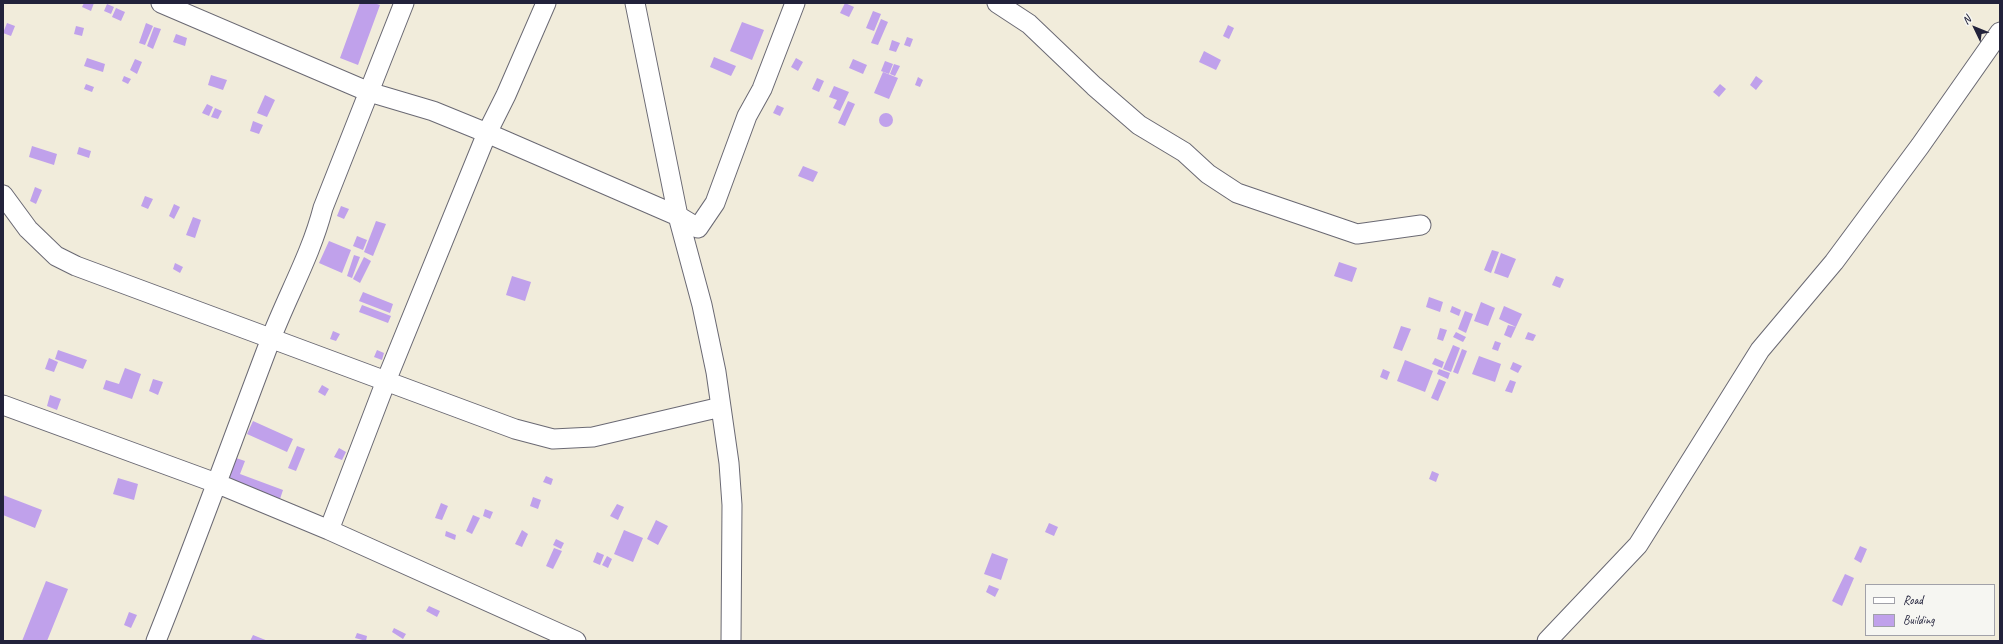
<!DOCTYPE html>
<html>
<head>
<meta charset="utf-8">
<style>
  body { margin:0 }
  #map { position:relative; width:2003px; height:644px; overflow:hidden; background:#f1ecdb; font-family:Caveat,sans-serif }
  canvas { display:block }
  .frame { position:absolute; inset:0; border:4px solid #22223b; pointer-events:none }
  .legend { position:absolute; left:1865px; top:584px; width:130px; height:52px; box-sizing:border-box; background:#f6f6f2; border:1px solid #a1a1a9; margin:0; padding:5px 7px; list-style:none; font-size:12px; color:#22223b }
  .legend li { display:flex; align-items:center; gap:8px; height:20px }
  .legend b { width:20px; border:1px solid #a1a1a9 }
  .north { position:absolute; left:1955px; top:8px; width:40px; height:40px; -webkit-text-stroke:3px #f6f6f2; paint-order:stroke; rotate:313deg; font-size:11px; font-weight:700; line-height:16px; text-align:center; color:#22223b }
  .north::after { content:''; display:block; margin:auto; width:14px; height:18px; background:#22223b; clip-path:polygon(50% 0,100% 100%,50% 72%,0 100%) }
</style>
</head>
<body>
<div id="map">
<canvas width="2003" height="644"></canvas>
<div class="frame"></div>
<ul class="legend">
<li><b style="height:5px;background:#fff"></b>Road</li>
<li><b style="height:11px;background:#c0a1eb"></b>Building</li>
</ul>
<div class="north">N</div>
</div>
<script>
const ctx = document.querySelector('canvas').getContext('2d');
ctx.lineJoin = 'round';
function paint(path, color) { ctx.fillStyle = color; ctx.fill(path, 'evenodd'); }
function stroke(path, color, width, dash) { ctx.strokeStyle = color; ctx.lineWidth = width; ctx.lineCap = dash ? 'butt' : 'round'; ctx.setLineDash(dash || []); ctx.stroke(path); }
paint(new Path2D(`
  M84,3H94L91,11L82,7Z
  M360,3H374L380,5L358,65L340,58Z
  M845,3L854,7L849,17L840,13Z
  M107,4L114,7L111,14L104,11Z
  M116,8L125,12L121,21L112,17Z
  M873,11L881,14L874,31L866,28Z
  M881,19L888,22L878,45L871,43Z
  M742,22L764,30L752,60L730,51Z
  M7,23L15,26L11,36L3,33Z
  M146,23L153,26L145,45L139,43Z
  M1228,25L1234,28L1229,39L1223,36Z
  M76,26L84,28L82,36L74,34Z
  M154,27L161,29L153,49L147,46Z
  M176,34L187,38L185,46L173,42Z
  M907,37L913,39L910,47L904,45Z
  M892,40L900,43L896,52L889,50Z
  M1204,51L1221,60L1216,70L1199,62Z
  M714,57L736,66L731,76L710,67Z
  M87,58L105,64L103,72L84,66Z
  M796,58L803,62L798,71L791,67Z
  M135,59L142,62L137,74L130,70Z
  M853,59L867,65L863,74L849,68Z
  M885,61L893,64L889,74L881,71Z
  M894,64L900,66L895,76L890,74Z
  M883,72L898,78L889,99L874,93Z
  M211,75L227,80L223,90L208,85Z
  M124,76L131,79L128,84L122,81Z
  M1756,76L1763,81L1756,90L1750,85Z
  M918,77L923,80L920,87L915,85Z
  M817,78L824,81L819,92L812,89Z
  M86,84L94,87L92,92L84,89Z
  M1720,84L1726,89L1719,97L1713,92Z
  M834,86L849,92L840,111L833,108L837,100L829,97Z
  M265,95L275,100L267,117L257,113Z
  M848,101L855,104L845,126L838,123Z
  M207,104L213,107L209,116L202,113Z
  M777,105L784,108L780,116L773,113Z
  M215,108L222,111L218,119L211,117Z
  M879 120a7 7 0 1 1 14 0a7 7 0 1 1-14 0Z
  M253,121L263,125L259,134L250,131Z
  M32,146L57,154L54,165L29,157Z
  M79,147L91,151L89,158L77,154Z
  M803,166L818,172L813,182L798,176Z
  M35,187L42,190L36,204L30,201Z
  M145,196L153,199L148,209L141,206Z
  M174,204L180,207L174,219L169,216Z
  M341,206L349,209L344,219L337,216Z
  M193,217L201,220L195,238L186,235Z
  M376,221L386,224L373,256L364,252Z
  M357,236L367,240L363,250L353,246Z
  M329,241L351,250L342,273L319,263Z
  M1492,250L1499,252L1491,273L1484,270Z
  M1501,253L1516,259L1508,278L1494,273Z
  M354,255L360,257L352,278L347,276Z
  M364,257L371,261L360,283L353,279Z
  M1339,262L1357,268L1352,282L1334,276Z
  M175,263L183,267L180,273L173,269Z
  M512,276L531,282L525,301L506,295Z
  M1556,276L1564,279L1560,288L1552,285Z
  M363,292L393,304L390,313L359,301Z
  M1429,297L1443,302L1440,312L1426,307Z
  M1481,302L1495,308L1488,326L1474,321Z
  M362,305L391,316L388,323L359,312Z
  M1452,306L1461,310L1459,316L1450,312Z
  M1504,306L1522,314L1516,327L1499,319Z
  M1465,311L1473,314L1466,333L1458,329Z
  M1508,325L1516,327L1511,338L1504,335Z
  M1401,326L1411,329L1402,351L1393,348Z
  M1440,328L1447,330L1443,341L1437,339Z
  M333,331L340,334L336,341L330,339Z
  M1456,332L1466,337L1463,342L1453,337Z
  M1528,332L1536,335L1533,341L1525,339Z
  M1495,341L1501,343L1498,351L1492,349Z
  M1453,345L1460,348L1451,372L1443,369Z
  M1462,349L1467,351L1458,374L1453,372Z
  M58,350L87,360L83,369L55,359Z
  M377,350L384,353L382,360L374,357Z
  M1479,356L1501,364L1495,382L1472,374Z
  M49,358L58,362L54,372L45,369Z
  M1435,358L1444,362L1442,368L1432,364Z
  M1405,360L1433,371L1425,392L1397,381Z
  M1513,362L1522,366L1518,373L1510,369Z
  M125,368L141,374L132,399L103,389L106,380L119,384Z
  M1383,369L1390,372L1387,380L1380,377Z
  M1439,369L1450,373L1448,379L1437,374Z
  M153,379L163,382L158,395L149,391Z
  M1439,379L1446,382L1438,401L1431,398Z
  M1510,380L1516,382L1512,393L1505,391Z
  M322,385L329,389L325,396L318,392Z
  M50,395L61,399L57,410L47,406Z
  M253,421L293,439L287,452L247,434Z
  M297,446L305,449L296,471L288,468Z
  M339,448L346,452L342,460L334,457Z
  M233,457L245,461L240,474L283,490L279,502L224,482Z
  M1432,471L1439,474L1436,482L1429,479Z
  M546,476L553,479L551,485L543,482Z
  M118,478L138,484L134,500L113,494Z
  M3,495L42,510L35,528L3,515Z
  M533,497L541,500L538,509L530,506Z
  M441,503L448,506L442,520L435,518Z
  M617,504L624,507L618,520L610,516Z
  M485,509L493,512L490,519L483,516Z
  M473,515L480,518L472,534L466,531Z
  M656,520L668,526L658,545L647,539Z
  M1049,523L1058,527L1054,536L1045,532Z
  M522,530L528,534L522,547L515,544Z
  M624,530L643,538L633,562L614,554Z
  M446,531L456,535L455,540L445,536Z
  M556,539L564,543L561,549L553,545Z
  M1860,546L1867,549L1861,563L1854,559Z
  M554,548L562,551L553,569L546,566Z
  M597,552L604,555L600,565L593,562Z
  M992,553L1008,559L1001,580L984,574Z
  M607,556L612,559L608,568L602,565Z
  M1845,574L1854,578L1842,606L1832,601Z
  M46,581L68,589L47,641H22Z
  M989,585L999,589L995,597L986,592Z
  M429,606L440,611L437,617L426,611Z
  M129,612L137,615L131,628L124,625Z
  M394,628L406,634L403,639L392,632Z
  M357,633L367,636L366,641L355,638Z
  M253,635L268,641H250Z`), '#c0a1eb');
const minor = new Path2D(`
  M161,3L369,92L433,111L487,133L678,216L698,228L715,203L747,116L762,89L795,3
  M635,3L678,216L702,305L716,372L729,463L732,505L731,641
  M997,3L1029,24L1094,86L1139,125L1184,152L1208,174L1237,193L1357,234L1421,225
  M3,195L28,229L56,256L76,266L515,429L553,439L593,437L721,407
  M3,405L216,483L329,530L576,641
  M329,530L386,381L487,133L506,95L546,3
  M156,641C196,541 232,441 270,341C287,296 311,255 323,208L404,3
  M1547,641L1638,545L1760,350L1834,262L1920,146L2000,32`);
stroke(minor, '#6a6973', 21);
stroke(minor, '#fff', 19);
</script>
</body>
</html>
